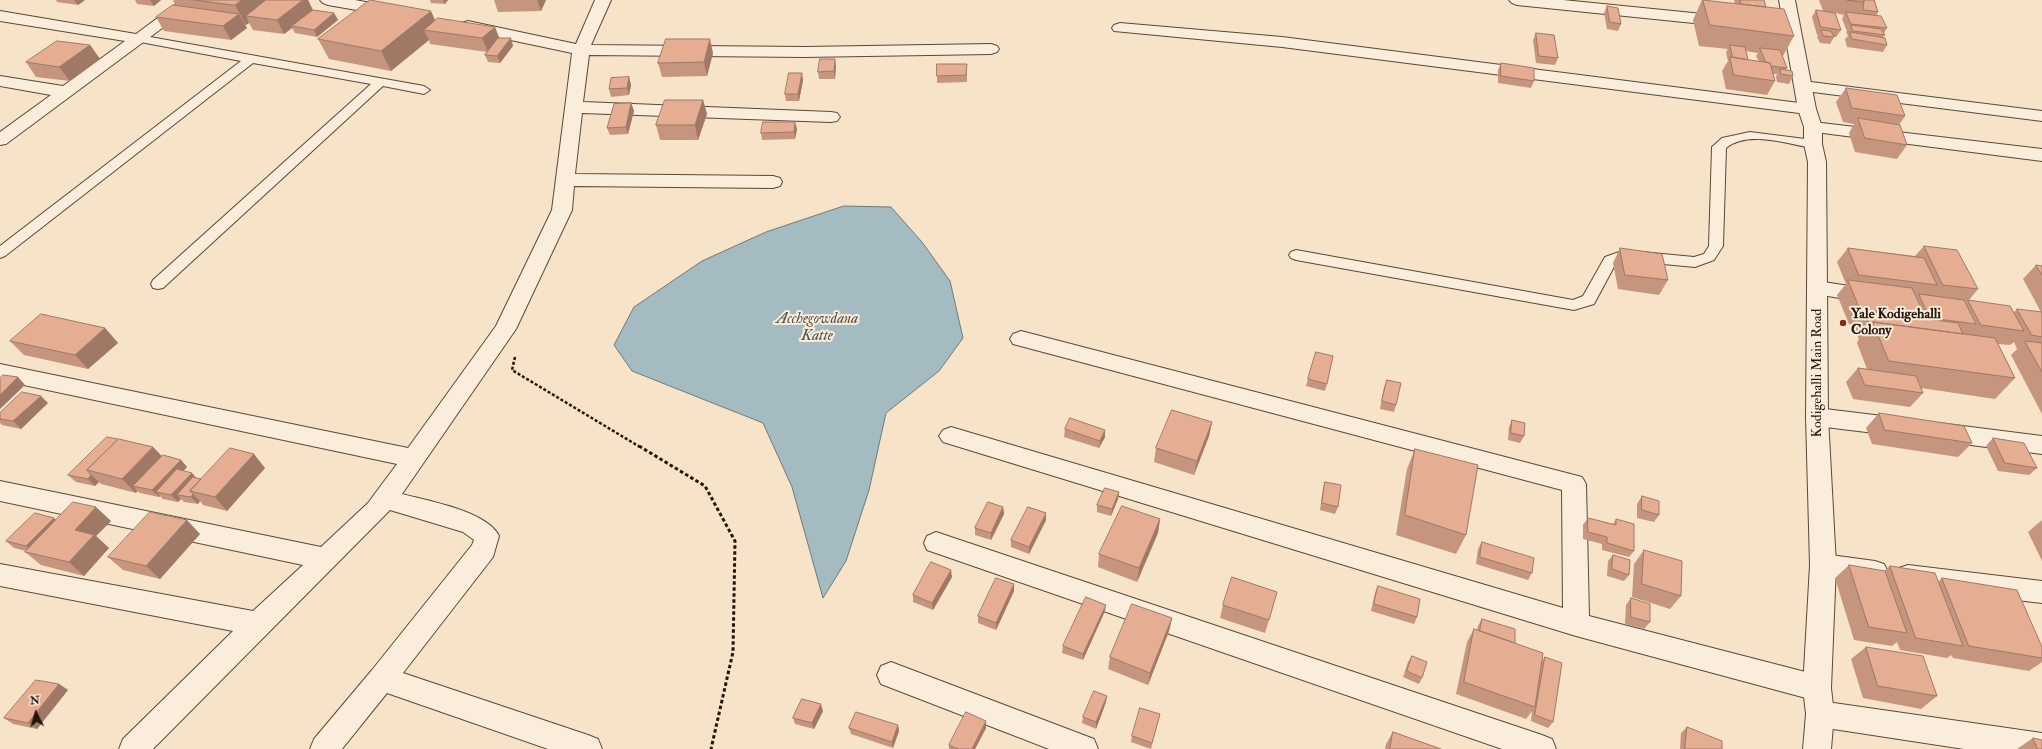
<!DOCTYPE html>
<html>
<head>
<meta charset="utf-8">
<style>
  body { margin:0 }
  #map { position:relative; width:2042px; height:749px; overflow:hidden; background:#f7e3c8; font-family:"IM FELL Double Pica",serif }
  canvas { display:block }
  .north { position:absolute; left:16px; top:693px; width:40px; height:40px; -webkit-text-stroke:3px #faeddb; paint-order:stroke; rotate:355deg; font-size:11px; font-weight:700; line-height:16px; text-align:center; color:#23160c }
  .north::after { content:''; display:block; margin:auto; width:14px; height:18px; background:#23160c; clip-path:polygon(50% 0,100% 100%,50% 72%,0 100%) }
</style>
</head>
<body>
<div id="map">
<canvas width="2042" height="749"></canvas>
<div class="north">N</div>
</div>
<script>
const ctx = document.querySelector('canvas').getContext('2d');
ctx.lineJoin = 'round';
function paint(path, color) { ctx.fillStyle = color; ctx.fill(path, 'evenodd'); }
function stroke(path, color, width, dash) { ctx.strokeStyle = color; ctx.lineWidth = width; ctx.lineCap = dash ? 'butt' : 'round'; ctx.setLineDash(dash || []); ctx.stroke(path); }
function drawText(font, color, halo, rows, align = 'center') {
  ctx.font = font + ' "IM FELL Double Pica",serif'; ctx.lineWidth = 4; ctx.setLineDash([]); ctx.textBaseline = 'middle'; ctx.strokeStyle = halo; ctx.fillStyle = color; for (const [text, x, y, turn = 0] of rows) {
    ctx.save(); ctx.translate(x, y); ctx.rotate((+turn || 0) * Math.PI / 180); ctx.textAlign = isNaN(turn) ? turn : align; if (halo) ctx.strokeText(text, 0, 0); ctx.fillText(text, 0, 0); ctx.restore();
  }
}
const water = new Path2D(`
  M844,206L891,207L922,242L950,281L963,338L939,371L886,413L869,490L846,561L823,598L792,487L763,423L632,371L614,345L634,307L702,261L766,232Z`);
paint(water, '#a3bbc1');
stroke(water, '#707979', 1);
const service = new Path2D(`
  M139,35L424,86L430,90L424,94L383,86L163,288L158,289L153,288L151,284L153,280L371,84L253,63L5,256L0,258V246L241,61L135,41L133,39Z
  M1750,132L1813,140L1820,144L1813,148C1787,144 1748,130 1726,148L1723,246L1714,260L1695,267L1631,261L1616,263L1594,304L1574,310L1296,260L1291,258L1289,255L1291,252L1296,250L1573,300L1583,296L1605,257L1622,251H1631L1694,257L1704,254L1709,246L1712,147L1722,138Z`);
const minor = new Path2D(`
  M182,0H200L6,144L0,145V132L51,95L0,86V76L63,86L125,41L0,21V11L136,34Z
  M320,0H355L397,8L399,11L397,14L391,16L328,5L323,3Z
  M595,0H611L591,45L804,47L991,44L997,46L999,49L997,52L991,54L804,57L589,55L583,102L831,112L837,113L840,117L837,121L831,122L582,113L575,174L773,176L780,178L782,182L780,186L773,188L574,186L572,210L516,329L402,494C428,501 487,511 499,536L493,557L403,673L588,735L598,739L602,749H548L387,693L342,749H310L314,739L372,670L472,545L474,540L463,532L390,510L153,749H119L123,739L233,631L0,586V564L253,611L303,565L0,501V481L321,547L368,503L397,464L0,380V364L408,448L496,326L552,210L572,53L468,31L462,29L460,26L462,23L468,21L576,44Z
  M1509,0H1563L1723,16L1729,18L1731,21L1729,24L1723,26L1517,5L1512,3Z
  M1120,23L1282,37L1807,104L1813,105L1816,109L1813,113L1807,114L1282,47L1114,31L1112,28L1114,25Z
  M1803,81L2042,111V121L1797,90L1795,86L1797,82Z
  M1813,122L2042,149V161L1807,131L1804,127L1807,123Z
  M1817,281L1869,289L1876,291L1879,296L1876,301L1869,303L1810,293L1807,288L1810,283Z
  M1021,331L1582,477L1586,484L1589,616L1817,675L1827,679L1831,688L1827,697L1817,701L1576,636L943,442L939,436L943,430L951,427L1563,608L1562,490L1013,344L1010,339L1013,334Z
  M1817,408L1899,418L1907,421L1910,427L1907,433L1899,436L1817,426L1809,423L1806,417L1809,411Z
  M1939,423L2042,436V454L1939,441L1931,438L1927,432L1931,426Z
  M936,532L1542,735L1552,739L1556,749H1502L927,550L924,543L927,536Z
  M1823,554L1875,561L1884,564L1888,572L1884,580C1868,586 1831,579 1814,573L1810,565L1814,557Z
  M1908,565L2042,581V603L1908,587L1899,584L1895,576L1899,568Z
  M891,662L1094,739L1098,749H1049L881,684L877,675L881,666Z
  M1820,701L2042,733V749H1964L1820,727L1810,723L1806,714L1810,705Z`);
const tertiary = new Path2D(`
  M1779,0H1795L1816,109L1822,127V144L1826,162L1828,417L1836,565L1831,688L1834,714L1831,749H1803L1806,714L1803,688L1810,565L1806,417L1808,162L1804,144V127L1798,109Z`);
stroke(service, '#58493b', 2);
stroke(minor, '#58493b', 2);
stroke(tertiary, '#58493b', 2);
stroke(new Path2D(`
  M515,357L512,370L640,447`), '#23160c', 2.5, [3, 2]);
stroke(new Path2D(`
  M639,446L705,486L735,541L733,652L711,749`), '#23160c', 3, [3.5, 2.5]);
paint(service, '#faeddb');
paint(minor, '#faeddb');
paint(tertiary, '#faeddb');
paint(new Path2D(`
  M56,0H85L78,5L57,2Z
  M135,0H161L154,6L137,4Z
  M173,0H308L313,10L334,13L338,20L317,37L295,33L292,28L284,34L253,30L249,23L245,25L247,28L231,40L164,31L156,17L176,6Z
  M430,0H448L445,4L431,3Z
  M494,0H546L541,11L498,12Z
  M1702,0L1735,4L1734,0H1764L1766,7L1794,36L1783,56H1782L1787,68L1786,70L1793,76L1789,84L1777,82L1776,77L1777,74H1773L1775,81L1767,95L1726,89L1722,71L1728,61L1726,52L1728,49L1699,46L1693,20ZM1746,51L1758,53L1756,56L1759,61L1748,60Z
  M1819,0H1874L1878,12L1876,16L1887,28L1884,33L1885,35L1883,37L1887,45L1883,52L1847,47L1845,39L1848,36L1846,32L1847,31L1842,19L1844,15L1835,13L1841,30L1836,37H1834L1830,44L1820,43L1817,37L1818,35H1817L1812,17L1816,10L1823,11Z
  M1607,6L1621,24L1618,31L1607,29L1604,13Z
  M435,20L495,27L499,38L513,46L500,63L488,62L485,55L487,52L430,44L429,40L391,71L329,59L318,39Z
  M1536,33L1558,58L1555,65L1536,63L1533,40Z
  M90,45L100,59L70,81L36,77L26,62Z
  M713,53L707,76L662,77L658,63Z
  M1501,63L1534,81L1531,88L1498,83V70Z
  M836,66L835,79H819L818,72Z
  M967,71V82L937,83V76Z
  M629,77L631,85L629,95L611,97L609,89Z
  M803,80L799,101H786L785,94Z
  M1846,88L1905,116L1899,125L1907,145L1897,159L1855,152L1849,133L1854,124L1843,122L1836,102Z
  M703,100L707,114L698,140H660L656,125Z
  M631,103L634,111L628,134L610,135L607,128Z
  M797,129L795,139L762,140L761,133Z
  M1924,246L1978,289L1969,300L2014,312L2017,309L2041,312L2023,279L2036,265L2042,266V414L2011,355L2017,349L2014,342L2010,345L1998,344L2015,378L1995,399L1921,388L1923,393L1910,407L1853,399L1846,382L1858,368L1867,369L1857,343L1859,339L1853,326L1854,325L1849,324L1837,295L1846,284L1837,262L1848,248L1915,256Z
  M1620,248L1668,280L1659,295L1618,289L1613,263Z
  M105,328L118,343L88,369L24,355L10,341Z
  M1316,352L1327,384L1325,391L1306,386Z
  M1387,380L1396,405L1394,412L1380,409L1384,387Z
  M48,403L21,429L2,425L0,423V413Z
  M1879,413L1972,443L1958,457L1872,444L1866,428Z
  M1512,420L1524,436L1520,443L1508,440L1509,427Z
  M1212,422L1209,436L1194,475L1154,462L1156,448Z
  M1065,429L1105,437L1099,448L1064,437Z
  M1993,438L2037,468L2029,475L1998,471L1986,446Z
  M153,447L162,456L181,460L187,467L183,471L192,473L196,478L201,479L265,468L227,511L203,505L200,501L198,504L184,502L181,499L178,502L163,499L160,496L159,497L140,493L137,491L136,493L101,484L99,482L95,486L76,482L68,475Z
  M1415,449L1466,535L1456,554L1396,535L1407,469Z
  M1325,482L1338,507L1335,514L1320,510L1323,489Z
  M1119,492L1118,499L1111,516L1097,512V505Z
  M1642,496L1659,515L1654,522L1637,518V504Z
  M1003,507L1004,514L991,540L975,535V528Z
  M1588,518L1613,524L1616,519L1634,551L1629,557L1602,550V544L1583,539V525Z
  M1160,519L1158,533L1137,582L1098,567L1099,554Z
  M56,520L111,521L96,536L109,548L84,576L41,565L25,552L26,551L14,548L6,541Z
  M1046,520L1029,554L1011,547V540Z
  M2042,520V561L2028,532Z
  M200,534L160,579L123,570L108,557Z
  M1482,542L1532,573L1528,580L1476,564L1478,549Z
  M1644,550L1681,596L1670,609L1632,597L1634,564Z
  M1613,555L1629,575L1624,581L1607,576L1608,561Z
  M1849,565L1884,571L1890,566L1938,582L1942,578L2042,647V662L2029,671L1953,658L1951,655L1947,658L1900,650L1897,642L1892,646L1854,640L1835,578Z
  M952,577L933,610L913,602V595Z
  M1014,584V591L996,630L978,623V616Z
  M1378,586L1417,617L1414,624L1371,611L1375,593Z
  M1631,598L1650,622L1644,629L1625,624L1626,605Z
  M1223,605L1269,620L1265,633L1220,618Z
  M1105,611L1083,660L1062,653L1063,646Z
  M1172,618L1169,631L1148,685L1108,669L1110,657Z
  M1482,619L1514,643L1542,661L1545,657L1553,722L1548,728L1531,721L1532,711L1526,719L1456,694L1467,642L1474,629L1477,630L1478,626Z
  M1866,647L1937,696L1921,709L1863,698L1851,659Z
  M1412,656L1422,678L1419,684L1403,677L1408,662Z
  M59,684L68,690L37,729L13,724L4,718Z
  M1106,702L1096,729L1082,723L1083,717Z
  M823,711L814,729L795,724L793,718Z
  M1160,714L1151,749L1131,742L1132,736Z
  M898,725L899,731L893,748L851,734L849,728Z
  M1687,727L1722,749H1680L1681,733Z
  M986,728L975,749H949V745Z
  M1393,732L1441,749H1385L1386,744Z
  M2033,738L2042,749H2017Z`), '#c5957d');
paint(new Path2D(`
  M74,0H85L78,5Z
  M150,0H161L154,6Z
  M242,0H278L246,16L249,23L246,25L235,5Z
  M303,0H308L313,11L292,26V28L284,34L277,20Z
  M443,0H448L445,4Z
  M537,0H546L541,11Z
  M431,11L440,31L424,30L429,40L391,71L381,51Z
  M334,13L338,20L317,37L314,30Z
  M239,14L247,28L231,40L223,26Z
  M495,27L500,40L488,52L482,38Z
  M511,38L513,46L500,63L497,56Z
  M710,39L713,53L707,76L704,62Z
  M90,45L100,59L70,81L59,67Z
  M835,59L836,66L835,79L834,71Z
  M802,73L803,80L799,101L798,94Z
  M629,77L631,85L629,95L627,88Z
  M703,100L707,114L698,140L695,125Z
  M631,103L634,111L628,134L626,127Z
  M795,122L797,129L795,139L794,132Z
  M105,328L118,343L88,369L75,355Z
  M18,377L25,385L0,409V395Z
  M41,396L48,403L21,429L13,421Z
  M1212,422L1209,436L1194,475L1197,461Z
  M1105,430V437L1099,448L1100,441Z
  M153,447L166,461L133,486L137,491L136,493L122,479Z
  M254,454L265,468L227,511L215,497Z
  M181,460L187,467L163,493L156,492L160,496L159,497L152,490Z
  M192,473L198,480L177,495L181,499L178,502L171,495Z
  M91,475L99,482L95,486L88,479Z
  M1119,492L1118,499L1111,516L1112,509Z
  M193,494L200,501L198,504L191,497Z
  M96,507L111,521L96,536L109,548L84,576L69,562L75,530Z
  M1003,507L1004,514L991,540V533Z
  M1046,513V520L1029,554V547Z
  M54,518L62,525L34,553L26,546Z
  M1160,519L1158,533L1137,582L1139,568Z
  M187,520L200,534L160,579L146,566Z
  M951,570L952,577L933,610L932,603Z
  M1014,584V591L996,630V623Z
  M1106,605L1105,611L1083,660V654Z
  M1172,618L1169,631L1148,685L1150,673Z
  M59,684L68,690L37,729L28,723Z
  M1107,696L1106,702L1096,729V722Z
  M821,704L823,711L814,729L812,723Z
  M986,721V728L975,749H972Z
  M898,725L899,731L893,748L892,742Z`), '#a07966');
const building = new Path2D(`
  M194,0H242L235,5Z
  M266,0H303L277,20L246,16Z
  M370,0L431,11L381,51L318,39Z
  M1703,0L1784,9L1794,36L1710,25Z
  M1740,0H1764L1766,7L1741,4Z
  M1847,0H1864V2Z
  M1864,0H1874L1878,12L1864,10L1863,6L1864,2Z
  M173,5L239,14L223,26L156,17Z
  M1607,6L1618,8L1621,24L1610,22Z
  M313,10L334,13L314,30L292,26Z
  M1816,10L1835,13L1841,30L1821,27Z
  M1846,12L1881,16L1887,28L1851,24Z
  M438,18L495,27L482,38L424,30Z
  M1851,25L1881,29L1885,35L1853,31Z
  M1821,30L1831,31L1834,37L1824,36Z
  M1850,32L1885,38L1887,45L1852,39Z
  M1536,33L1554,35L1558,58L1539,56Z
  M498,38H511L497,56L485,55Z
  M666,39H710L704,62L658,63Z
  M57,41L90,45L59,67L26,62Z
  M1730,45L1745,47L1748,60L1733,57Z
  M1760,48L1780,50L1787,68L1771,66L1770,63L1766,62Z
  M1730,57L1770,63L1775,81L1734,75Z
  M820,59H835L834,71L818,72Z
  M1501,63L1534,68V81L1501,76Z
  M937,64H967L966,75L937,76Z
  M1780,69L1792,71L1793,76L1781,74Z
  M789,73H802L798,94H785Z
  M629,77L627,88L609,89L611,78Z
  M1846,88L1897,95L1905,116L1852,108Z
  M665,100H703L695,125H656Z
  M631,103L626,127L607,128L614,104Z
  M1858,118L1900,125L1907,145L1865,138Z
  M763,122H795L794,132L761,133Z
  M1924,246L1957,250L1978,289L1943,285Z
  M1620,248L1662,254L1668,280L1625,275Z
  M1848,248L1924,258L1937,285L1859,275Z
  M2036,265L2042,266V275Z
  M1848,280L1912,288L1926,318L1860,309Z
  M1919,294L1964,300L1976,324L1930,318Z
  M1968,300L2010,306L2024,331L1981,325Z
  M2017,309L2042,312V337L2032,335Z
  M1864,311L1958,323L1963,334L1873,322L1871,325H1870Z
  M41,314L105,328L75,355L10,341Z
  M1873,322L1995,338L2015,378L1889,361Z
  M2025,341L2042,343V372Z
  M1316,352L1333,356L1327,384L1308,379Z
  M1858,368L1916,376L1923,393L1865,385Z
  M3,375L18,377L0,395V378Z
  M1387,380L1401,383L1396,405L1382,401Z
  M22,392L41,396L13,421L0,419V413Z
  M1172,410L1212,422L1197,461L1156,448Z
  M1879,413L1964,426L1972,443L1885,430Z
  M1070,418L1105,430L1100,441L1065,429Z
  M1512,420L1525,423L1524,436L1511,433Z
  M107,437L118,439L87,470L91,475L88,479L68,475Z
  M1993,438L2024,443L2037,468L2005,463Z
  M119,439L153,447L122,479L87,470Z
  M230,448L254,454L215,497L190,491Z
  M1415,449L1478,465L1466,535L1405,515Z
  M163,455L181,460L152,490L133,486Z
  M177,469L192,473L171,495L156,492Z
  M193,477L201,479L190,491L193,494L191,497L177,495Z
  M1325,482L1341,485L1338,507L1322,503Z
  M1105,488L1119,492L1112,509L1097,505Z
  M1642,496L1659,501V515L1642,510Z
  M73,502L96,507L75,530L94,535L69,562L25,552Z
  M988,502L1003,507L991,533L975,528Z
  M1122,506L1160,519L1139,568L1099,554Z
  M1028,507L1046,513L1029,547L1011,540Z
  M150,512L187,520L146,566L108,557Z
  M35,513L54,518L26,546L6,541Z
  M1588,518L1616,525V519L1634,524V551L1607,543V537L1588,532Z
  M1482,542L1534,558L1532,573L1480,557Z
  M1644,550L1682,561L1681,596L1642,584Z
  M1613,555L1630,560L1629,575L1612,569Z
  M931,562L951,570L932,603L913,595Z
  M1849,565L1885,571L1907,633L1869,627Z
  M1890,566L1935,573L1963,646L1916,638Z
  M1232,577L1277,592L1269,620L1223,605Z
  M996,578L1014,584L996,623L978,616Z
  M1942,578L2017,590L2042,647V658L1969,646Z
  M1378,586L1420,599L1417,617L1374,604Z
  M1086,597L1106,605L1083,654L1063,646Z
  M1631,598L1650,604V622L1631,617Z
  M1132,604L1172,618L1150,673L1110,657Z
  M1482,619L1515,629V643L1480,631Z
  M1474,629L1543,653L1535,707L1464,682Z
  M1866,647L1923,656L1937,696L1878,686Z
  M1412,656L1427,662L1422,678L1407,671Z
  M1545,657L1562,663L1553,722L1535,715Z
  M36,680L59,684L28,723L4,718Z
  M1094,691L1107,696L1096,722L1083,717Z
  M802,699L821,704L812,723L793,718Z
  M1140,708L1160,714L1152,743L1132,736Z
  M856,712L898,725L892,742L849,728Z
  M966,712L986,721L972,749H958L949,745Z
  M1687,727L1722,741V749H1685Z
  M1393,732L1441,749H1390Z
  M2033,738L2042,740V749H2038Z`);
paint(building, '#e5ad91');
stroke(building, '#a07966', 1);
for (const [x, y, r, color] of [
  [1843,323,4,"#8f2418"]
]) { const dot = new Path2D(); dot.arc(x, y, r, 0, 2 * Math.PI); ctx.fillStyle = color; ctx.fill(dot); stroke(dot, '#faeddb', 1.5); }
drawText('bold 14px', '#23160c', '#faeddb', [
  ["Yale Kodigehalli",1851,315],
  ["Colony",1851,331]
], 'left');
drawText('14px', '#23160c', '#faeddb', [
  ["Kodigehalli Main Road",1818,373,-90]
]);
drawText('italic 15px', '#50504b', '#faeddb', [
  ["Acchegowdana",817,320],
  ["Katte",817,337]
]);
</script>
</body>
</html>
